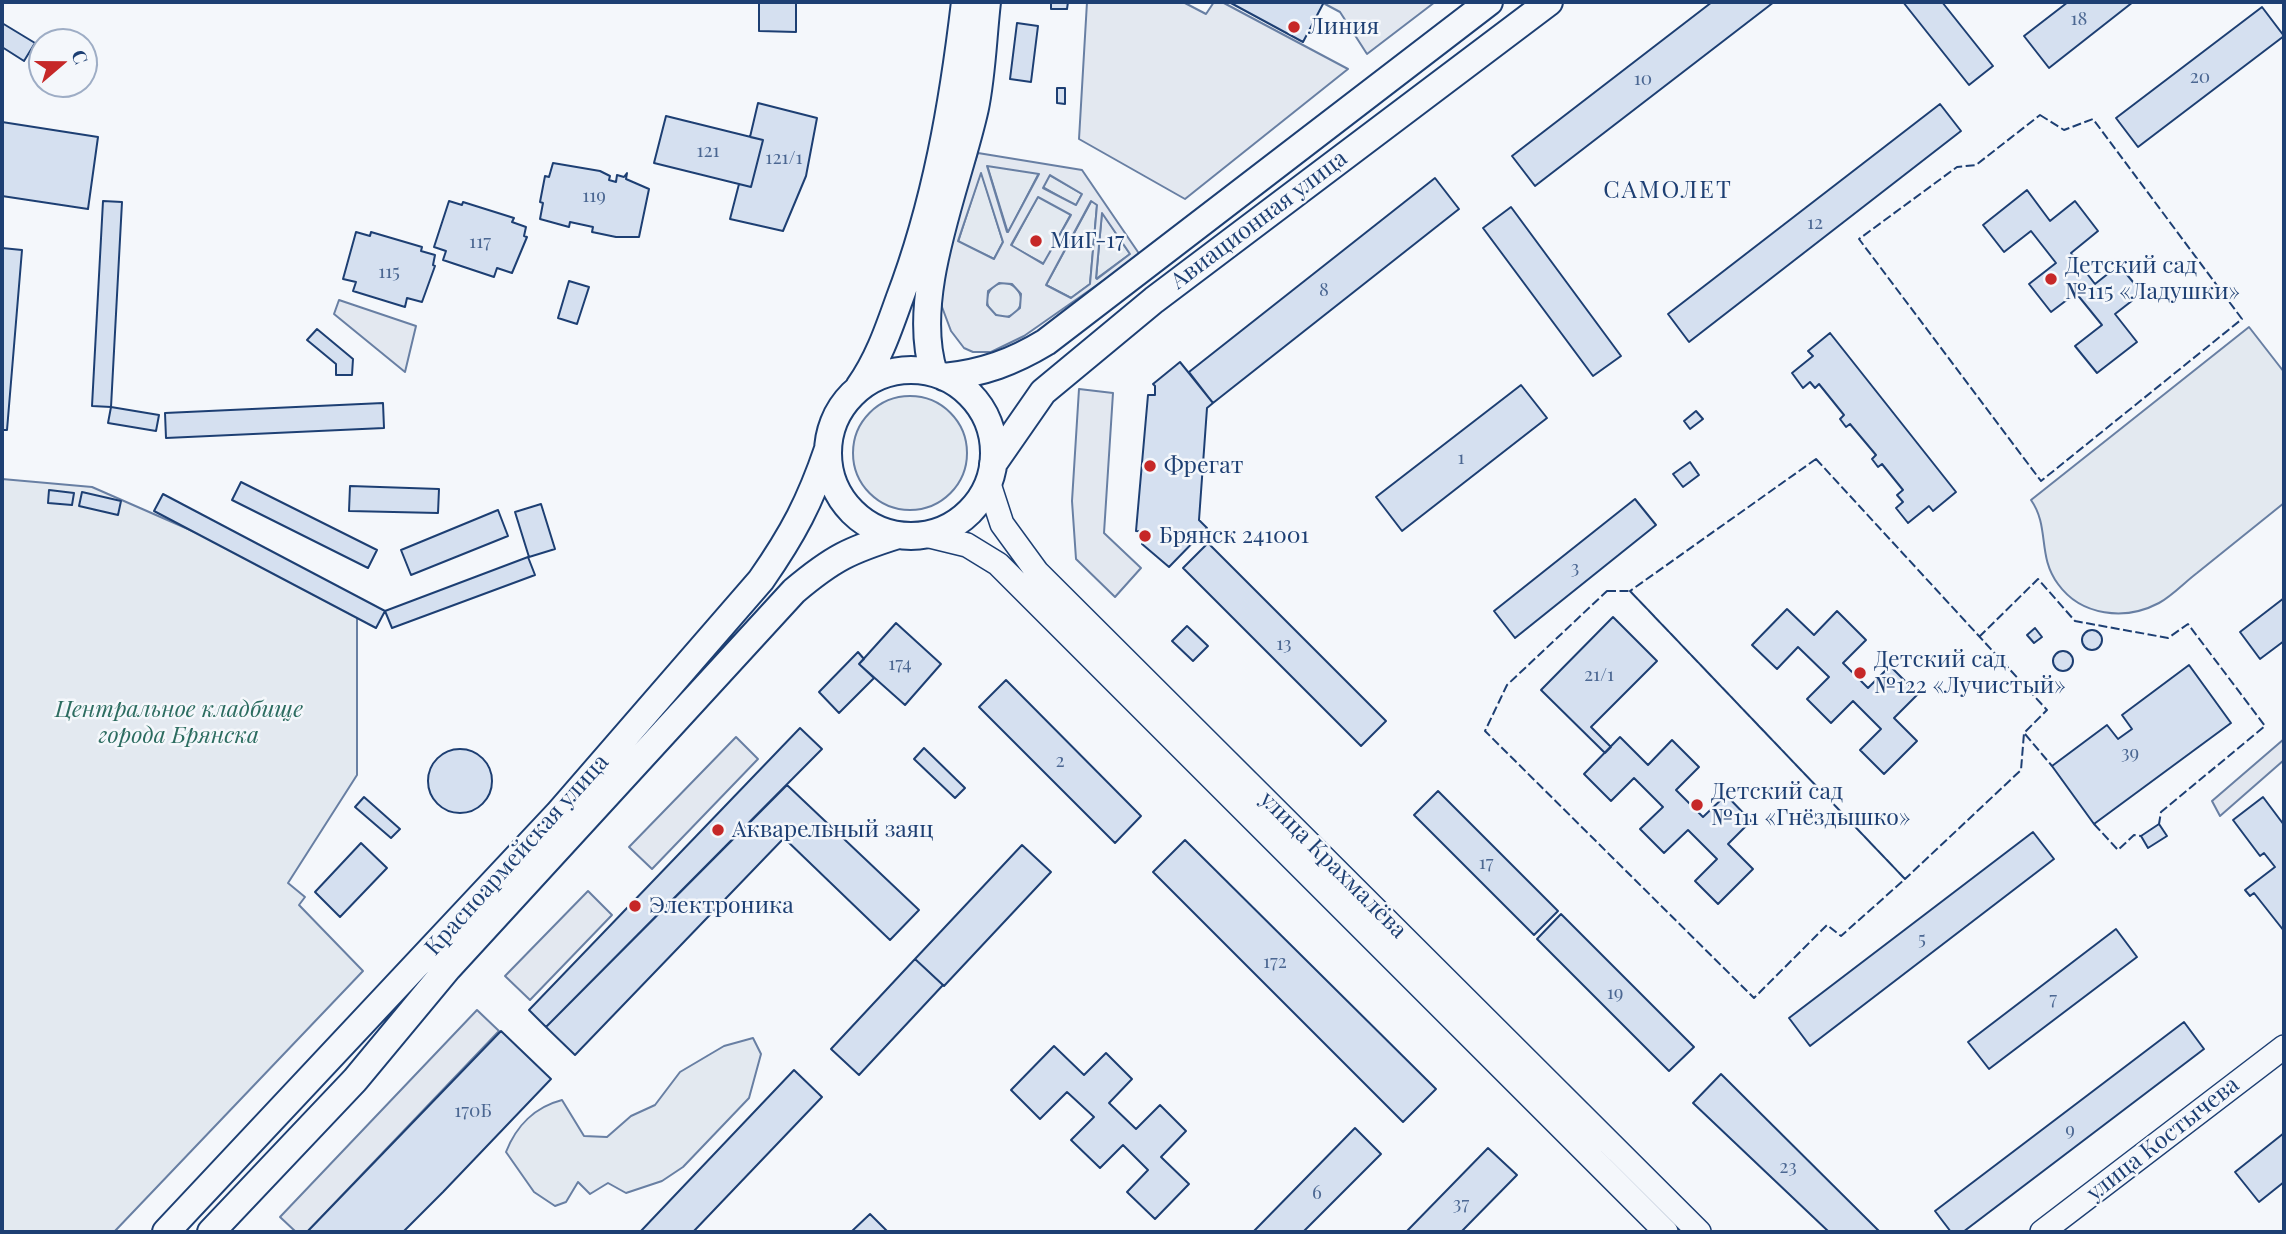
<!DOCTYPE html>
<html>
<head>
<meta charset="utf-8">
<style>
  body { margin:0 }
  #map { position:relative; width:2286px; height:1234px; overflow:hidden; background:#f4f7fb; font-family:"Playfair Display",serif }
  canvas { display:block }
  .frame { position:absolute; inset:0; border:4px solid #1d3f73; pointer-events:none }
  .north { position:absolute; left:28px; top:28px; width:70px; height:70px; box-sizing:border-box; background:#f4f7fb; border:2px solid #9eadc5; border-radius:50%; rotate:70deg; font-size:19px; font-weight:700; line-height:28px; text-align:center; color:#1d3f73 }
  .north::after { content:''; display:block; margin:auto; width:24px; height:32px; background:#c62828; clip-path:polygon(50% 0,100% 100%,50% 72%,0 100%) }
</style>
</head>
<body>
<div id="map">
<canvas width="2286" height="1234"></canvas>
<div class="frame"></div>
<div class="north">С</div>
</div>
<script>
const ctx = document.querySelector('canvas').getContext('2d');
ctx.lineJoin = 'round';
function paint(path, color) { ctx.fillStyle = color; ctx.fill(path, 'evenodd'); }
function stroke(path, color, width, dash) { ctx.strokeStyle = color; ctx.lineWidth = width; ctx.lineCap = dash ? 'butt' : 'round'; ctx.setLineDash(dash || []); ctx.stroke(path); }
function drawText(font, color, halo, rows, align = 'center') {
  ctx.font = font + ' "Playfair Display",serif'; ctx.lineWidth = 5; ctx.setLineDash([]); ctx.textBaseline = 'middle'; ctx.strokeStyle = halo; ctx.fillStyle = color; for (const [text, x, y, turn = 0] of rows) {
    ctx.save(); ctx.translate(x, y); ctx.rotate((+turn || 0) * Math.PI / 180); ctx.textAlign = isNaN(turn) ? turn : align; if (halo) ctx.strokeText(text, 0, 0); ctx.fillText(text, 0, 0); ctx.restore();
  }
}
const green = new Path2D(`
  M987,165L1039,173L1008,233Z
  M981,171L1003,242L994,259L958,242Z
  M1049,175L1082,194L1076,206L1043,187Z
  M1038,196L1071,214L1044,264L1011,246Z
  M1092,200L1097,205L1090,284L1071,298L1046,285Z
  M1102,212L1130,254L1096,279Z
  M987 300a17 17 0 1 1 34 0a17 17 0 1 1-34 0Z
  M2249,327L2284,372V503C2255,526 2226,550 2197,573C2185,582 2172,596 2159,603C2125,621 2081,616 2058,584C2037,556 2050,527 2031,500Z
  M853 453a57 57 0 1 1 114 0a57 57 0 1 1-114 0Z
  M2,479L92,487L357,603V775L288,883L305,897L299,905L363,971L114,1232H2Z
  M753,1038L761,1054L749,1098L683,1167L662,1181L626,1193L608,1183L590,1194L578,1182L566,1202L555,1206L534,1192L506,1152C516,1126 535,1107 562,1100L584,1136L607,1137L631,1116L655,1105L680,1072L724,1046Z`);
paint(green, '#e3e9f0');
stroke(green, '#687fa3', 2);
const parking = new Path2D(`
  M1087,2H1183L1206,14L1214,2H1222L1348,69L1185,199L1079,139Z
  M1327,2H1435L1367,54L1340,12L1325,4Z
  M978,153L1082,170L1140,255L1024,336L991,352H973L964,348L951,331L942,307L941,274L947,240ZM987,166L1039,174L1008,232H1007ZM981,173L1003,242L994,259L958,241ZM1050,175L1082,194L1076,205L1043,188ZM1038,197L1071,215L1043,264L1011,245ZM1091,201L1097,205L1090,284L1071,298L1046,285ZM1102,213L1130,254L1097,279L1096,278ZM999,283L1012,284L1021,294L1020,308L1009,317L996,315L987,305L988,291Z
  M339,300L416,326L405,372L334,314Z
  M1079,389L1113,393L1104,533L1141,568L1115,597L1076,559L1072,501Z
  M736,737L758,759L652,869L629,847Z
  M2284,739V760L2220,816L2212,801Z
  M588,891L612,915L530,1000L505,976Z
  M477,1010L499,1031L307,1232H296L280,1217Z`);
paint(parking, '#e3e8f0');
stroke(parking, '#687fa3', 2);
const building = new Path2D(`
  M759,2H796V32L759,31Z
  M1051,2H1068L1067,9H1051Z
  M1229,2H1324L1303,42Z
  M1712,2H1774L1535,186L1512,156Z
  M1903,2H1942L1993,66L1969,85Z
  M2068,2H2133L2049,68L2024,36Z
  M2262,7L2284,36L2138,147L2116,118Z
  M2,23L35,43L24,61L2,47Z
  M1017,23L1038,26L1031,82L1010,79Z
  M1057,88H1065V104L1057,103Z
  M758,103L817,118L806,176L783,231L730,219L739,184L751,187L763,140L750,137Z
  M1940,104L1961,131L1689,342L1668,314Z
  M666,116L763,140L751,187L654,163Z
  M2,122L98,137L88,209L2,196Z
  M553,163L600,171L610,176L609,180L616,182L617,175L624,177L627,173L626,179L649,189L639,237H616L592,232L593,227L570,222L569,227L540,219L543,203L540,202L545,176L549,177Z
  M1435,178L1459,209L1213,403L1189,372Z
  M2027,190L2050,221L2075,201L2098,231L2071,253L2095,284L2119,265L2142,293L2115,314L2137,342L2097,373L2075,346L2102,325L2076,293L2051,312L2029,284L2056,263L2031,231L2004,252L1983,225Z
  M103,201L122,202L111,407L92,406Z
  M449,201L462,205L463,202L514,218L512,222L526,227L524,236L527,237L512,273L497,268L494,277L443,260L446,251L434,247Z
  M1511,207L1621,356L1593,376L1483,228Z
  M356,232L370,236L371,232L422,247L421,251L435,255L433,265L435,266L422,302L407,298L405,307L353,291L356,282L343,279Z
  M2,248L22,250L7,430H2Z
  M569,281L589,287L577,324L558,318Z
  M317,329L353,359L352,375H336V364L307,340Z
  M1830,333L1956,492L1933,511L1929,506L1908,523L1896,508L1903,502L1897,495L1903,490L1882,464L1878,467L1872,459L1876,455L1850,424L1846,427L1840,419L1844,415L1819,384L1815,388L1810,382L1803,388L1792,373L1813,356L1808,351Z
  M1180,362L1213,403L1207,408L1199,520L1207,528L1169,567L1142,544L1145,532L1136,531L1148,395H1155V386L1153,384Z
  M1521,385L1547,418L1402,531L1376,497Z
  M383,403L384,428L166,438L165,413Z
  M111,407L159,415L156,431L108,423Z
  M1696,411L1703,419L1690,429L1684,421Z
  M1690,462L1699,475L1683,487L1673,474Z
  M241,482L377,550L368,568L232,500Z
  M350,486L439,489L438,513L349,511Z
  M49,490L74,493L72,505L48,503Z
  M82,492L121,501L118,515L79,506Z
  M163,494L385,611L376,628L154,511Z
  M1635,499L1656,525L1515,638L1494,611Z
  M541,504L555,549L529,557L515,512Z
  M498,510L508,536L411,575L401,550Z
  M1208,543L1386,721L1361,746L1183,568Z
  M528,557L535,575L392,628L385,611Z
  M2284,598V641L2260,659L2240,632Z
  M1787,609L1814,635L1837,611L1866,640L1843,663L1868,688L1890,666L1918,694L1894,718L1917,741L1884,774L1860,750L1881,729L1853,701L1831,723L1807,699L1829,677L1798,647L1777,669L1752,645Z
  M1613,617L1657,661L1591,727L1611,747L1605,753L1541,690Z
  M896,623L941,664L905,705L859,664Z
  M1187,626L1208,646L1193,661L1172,641Z
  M2035,628L2042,637L2034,643L2027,635Z
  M2082 640a10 10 0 1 1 20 0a10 10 0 1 1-20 0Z
  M2053 661a10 10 0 1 1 20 0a10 10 0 1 1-20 0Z
  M858,652L864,659L859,664L874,678L839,713L819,692Z
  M2189,665L2231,723L2094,824L2052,766L2107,725L2118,739L2132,729L2122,715Z
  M1006,680L1141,816L1115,843L979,707Z
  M800,728L822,749L546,1027L529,1010Z
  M1620,737L1648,765L1672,740L1699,767L1676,790L1703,817L1726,795L1751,821L1728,844L1753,869L1718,904L1695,881L1717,859L1688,830L1664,853L1640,829L1663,807L1634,778L1611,801L1584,774Z
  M924,748L965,788L955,798L914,759Z
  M428 781a32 32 0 1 1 64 0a32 32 0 1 1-64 0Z
  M787,785L919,910L890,940L784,838L575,1055L546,1027Z
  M1438,791L1558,911L1534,935L1414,815Z
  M364,797L400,829L391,838L355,807Z
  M2263,797L2284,825V931L2254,893L2250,896L2245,890L2275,867L2264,853L2260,856L2233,820Z
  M2159,824L2167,836L2148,848L2141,836Z
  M2033,832L2054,859L1810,1046L1789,1018Z
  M1185,840L1436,1089L1403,1122L1153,872Z
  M361,843L387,868L340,917L315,892Z
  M1022,845L1051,872L944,986L915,959Z
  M1561,914L1694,1047L1669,1071L1537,939Z
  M2116,929L2137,957L1989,1069L1968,1042Z
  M915,959L943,985L859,1075L831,1049Z
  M2184,1022L2204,1049L1963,1232H1951L1935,1211Z
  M501,1031L551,1079L443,1192L403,1232H307Z
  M1054,1046L1084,1075L1106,1053L1132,1079L1109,1103L1136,1129L1160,1105L1186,1131L1161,1157L1189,1184L1155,1219L1127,1192L1148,1170L1123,1145L1100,1168L1071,1140L1094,1117L1067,1092L1040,1119L1011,1090Z
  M794,1070L822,1097L693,1232H640Z
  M1721,1074L1880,1232H1829L1693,1103Z
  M1355,1128L1381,1154L1303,1232H1253Z
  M2284,1133V1182L2259,1202L2235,1172Z
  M1488,1148L1517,1175L1461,1232H1406Z
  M870,1214L888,1232H851Z`);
paint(building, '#d5e0f0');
stroke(building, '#1d3f73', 2);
const secondary = new Path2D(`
  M989,484L1002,524L1037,572L1699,1232
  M926,535L967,545L998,564L1666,1232
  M2042,1232L2284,1047`);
const primary = new Path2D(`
  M828 453a83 83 0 1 1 166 0a83 83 0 1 1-166 0Z
  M934,373C909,296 958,186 975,108C982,74 983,37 987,2
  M944,377C983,373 1013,362 1046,342L1489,2
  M859,387C878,360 888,331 899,300C936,203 953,104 965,2
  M993,464L1043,392L1154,300L1549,2
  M166,1232L558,814L761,580C793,534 810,502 828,449
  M211,1232L355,1080L448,968L794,591C833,558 850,550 898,535`);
stroke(secondary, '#1d3f73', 26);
stroke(primary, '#1d3f73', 30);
stroke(secondary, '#f4f7fb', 23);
stroke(primary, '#f4f7fb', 26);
stroke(new Path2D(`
  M2040,115L2064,130L2093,119L2242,319L2041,481L1859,239L1957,167L1976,165Z
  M1816,459L2047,710L2024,733L2021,770L1905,879L1630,591Z
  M1607,591H1630L1905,879L1841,936L1827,925L1754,998L1485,731L1507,685Z
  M1979,637L2038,579L2075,621L2168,638L2188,624L2265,726L2161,812L2159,824
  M2025,734L2052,766
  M2094,824L2118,850L2134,835L2141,836`), '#1d3f73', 2, [9, 3.5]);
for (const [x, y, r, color] of [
  [1294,27,7,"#c62828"],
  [1036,241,7,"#c62828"],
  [2051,279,7,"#c62828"],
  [1150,466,7,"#c62828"],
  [1145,536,7,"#c62828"],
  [1860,673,7,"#c62828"],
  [1697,805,7,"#c62828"],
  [718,830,7,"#c62828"],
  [635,906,7,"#c62828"]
]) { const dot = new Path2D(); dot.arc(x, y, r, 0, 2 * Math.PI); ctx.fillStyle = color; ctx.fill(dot); stroke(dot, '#f4f7fb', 2.5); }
drawText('19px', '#4b6792', null, [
  ["18",2079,19],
  ["20",2200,77],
  ["10",1643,79],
  ["121",708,151],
  ["121/1",784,158],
  ["119",594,196],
  ["12",1815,223],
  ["117",480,242],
  ["115",389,272],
  ["8",1324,290],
  ["1",1461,458],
  ["3",1575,568],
  ["13",1284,644],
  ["174",900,664],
  ["21/1",1599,675],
  ["39",2130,753],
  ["2",1060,761],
  ["17",1486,863],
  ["5",1922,939],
  ["172",1275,962],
  ["19",1615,993],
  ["7",2053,999],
  ["170Б",473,1111],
  ["9",2070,1130],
  ["23",1788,1167],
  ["6",1317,1193],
  ["37",1461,1204]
]);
drawText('23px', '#1d3f73', '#f4f7fb', [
  ["Линия",1308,27],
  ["МиГ-17",1050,241],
  ["Детский сад",2065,266],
  ["№115 «Ладушки»",2065,292],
  ["Фрегат",1164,466],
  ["Брянск 241001",1159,536],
  ["Детский сад",1874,660],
  ["№122 «Лучистый»",1874,686],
  ["Детский сад",1711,792],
  ["№111 «Гнёздышко»",1711,818],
  ["Акварельный заяц",732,830],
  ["Электроника",649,906]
], 'left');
drawText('23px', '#1d3f73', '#f4f7fb', [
  ["Авиационная улица",1259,220,-37],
  ["Красноармейская улица",517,855,-48],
  ["улица Крахмалёва",1333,865,45],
  ["улица Костычева",2163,1139,-38]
]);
drawText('italic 23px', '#2c6c60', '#f4f7fb', [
  ["Центральное кладбище",179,710],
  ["города Брянска",179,736]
]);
ctx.letterSpacing = '2px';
drawText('24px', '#1d3f73', '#f4f7fb', [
  ["САМОЛЕТ",1668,191]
]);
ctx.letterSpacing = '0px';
</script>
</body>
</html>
